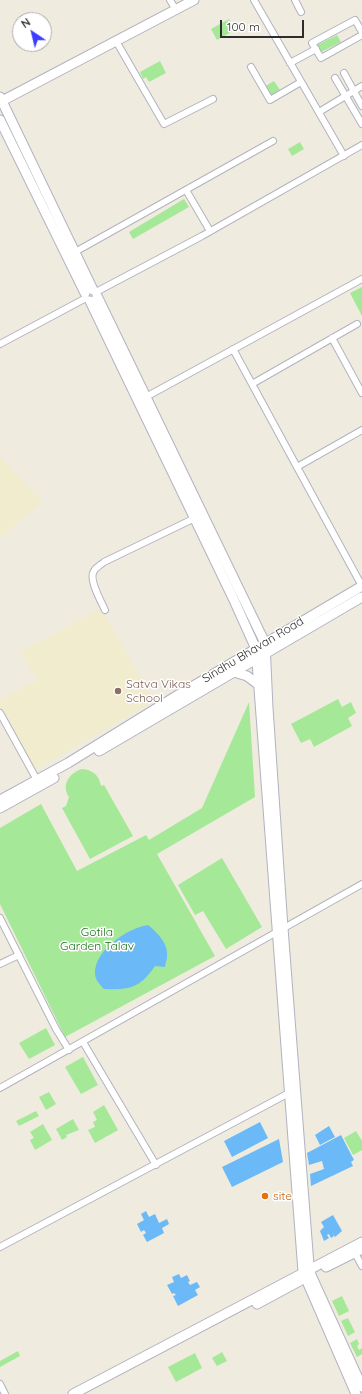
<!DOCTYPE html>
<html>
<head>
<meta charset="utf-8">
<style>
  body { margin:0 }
  #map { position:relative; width:362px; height:1394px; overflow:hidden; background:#efebde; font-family:Quicksand,sans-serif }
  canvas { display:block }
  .north { position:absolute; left:12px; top:12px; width:40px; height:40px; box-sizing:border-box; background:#fff; border:1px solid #ababab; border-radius:50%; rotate:325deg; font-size:11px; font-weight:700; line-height:16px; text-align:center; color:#2d2d2d }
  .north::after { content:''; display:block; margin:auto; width:14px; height:18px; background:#3b3eff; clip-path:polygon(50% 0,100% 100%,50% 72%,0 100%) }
  .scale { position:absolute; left:220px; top:20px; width:84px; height:18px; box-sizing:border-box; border:2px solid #2d2d2d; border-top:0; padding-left:5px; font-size:12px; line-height:14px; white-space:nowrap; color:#2d2d2d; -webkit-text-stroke:3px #fff; paint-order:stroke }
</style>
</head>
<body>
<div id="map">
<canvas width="362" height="1394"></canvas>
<div class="north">N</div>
<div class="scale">100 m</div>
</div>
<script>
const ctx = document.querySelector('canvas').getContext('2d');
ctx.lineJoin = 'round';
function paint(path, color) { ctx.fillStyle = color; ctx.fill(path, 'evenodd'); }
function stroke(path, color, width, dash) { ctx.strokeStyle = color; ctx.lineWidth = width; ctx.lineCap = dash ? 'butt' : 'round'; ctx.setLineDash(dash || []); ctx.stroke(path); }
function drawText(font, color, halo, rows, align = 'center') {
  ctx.font = font + ' Quicksand,sans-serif'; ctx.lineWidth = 3; ctx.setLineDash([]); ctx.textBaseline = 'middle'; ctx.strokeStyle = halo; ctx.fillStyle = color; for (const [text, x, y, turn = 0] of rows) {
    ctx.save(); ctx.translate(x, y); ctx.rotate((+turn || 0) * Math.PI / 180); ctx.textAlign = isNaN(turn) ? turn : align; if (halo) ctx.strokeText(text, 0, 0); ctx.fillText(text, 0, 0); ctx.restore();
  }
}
paint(new Path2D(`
  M0,457L43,502L0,538Z
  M101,608L154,701L35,770L0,707V700L37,680L21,652Z`), '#f1eccd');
paint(new Path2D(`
  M229,19L235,30L217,40L211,29Z
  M337,35L341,42L321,52L317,45Z
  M160,61L166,73L149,82L146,77L143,79L140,72Z
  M274,81L280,90L269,97L264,87Z
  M300,142L304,149L292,156L288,149Z
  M184,199L189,207L133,239L129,232Z
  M362,287V316L350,293Z
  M338,699L342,707L351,702L356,713L348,718L352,726L314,747L310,739L301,743L291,724Z
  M249,702L255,797L157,854L215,956L65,1037L0,904V828L41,804L77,871L146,835L149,840L202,808Z
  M82,769C93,770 99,775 101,786L104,785L133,836L90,859L62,808L66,806L69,797C61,785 69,773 82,769Z
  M222,858L262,927L226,949L203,911L195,915L178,885Z
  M46,1028L55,1045L29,1059L19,1043Z
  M83,1057L98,1085L81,1094L65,1067Z
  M49,1092L56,1104L46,1110L39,1097Z
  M104,1105L118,1130L95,1143L88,1130L95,1127L93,1122L97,1120L93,1112Z
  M36,1111L39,1116L19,1126L16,1121Z
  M73,1119L79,1130L66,1135L67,1137L62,1140L56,1129Z
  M43,1124L52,1140L35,1150L30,1140L34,1138L30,1132Z
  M356,1131L362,1141V1150L353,1155L344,1138Z
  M342,1296L349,1311L339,1316L332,1301Z
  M348,1318L355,1332L348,1336L341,1321Z
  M357,1339L359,1344L357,1346L359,1350L362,1348V1354L357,1357L350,1343Z
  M18,1351L20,1356L0,1367V1361Z
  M222,1352L227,1361L217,1366L212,1358Z
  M195,1353L202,1368L176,1382L168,1367Z`), '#a5e998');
paint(new Path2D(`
  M148,925C157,932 169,944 167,957C167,960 165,964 165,967L155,966C140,988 130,990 104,989C100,985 95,979 95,974C94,950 128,928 148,925Z
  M260,1122L268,1138L232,1157L224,1141Z
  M329,1126L335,1137L320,1145L315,1135Z
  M341,1135L354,1160L351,1162L353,1166L311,1186L310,1174L324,1169L322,1161L309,1165L307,1153Z
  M279,1139L283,1162L232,1187L222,1167Z
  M146,1211L149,1217L155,1214L159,1223L167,1219L169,1224L162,1228L164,1233L147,1242L143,1235L146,1233L144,1230L141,1232L137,1224L144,1220L141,1214Z
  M333,1215L342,1231L335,1237L332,1232L334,1236L331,1238L329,1234L327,1235L329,1238L324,1241L320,1231L324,1227L321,1222Z
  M179,1274L181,1278L187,1275L190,1281L188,1282L190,1285L197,1282L200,1287L195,1290L198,1295L178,1306L173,1296L176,1295L174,1293L172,1294L167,1285L174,1282L172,1277Z`), '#6bbaf7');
const street = new Path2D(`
  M170,0L176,10
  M254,0L344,156
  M295,0L301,12
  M362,32L355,20L312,43L321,58L362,35
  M116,41L164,124L213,99
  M290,63L316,49
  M251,67L270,100L301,82
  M344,73L362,106
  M335,78L362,124
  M319,112L362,86
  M186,190L210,231
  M75,252L273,141
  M96,292L202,236L362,145
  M332,338L362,393
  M0,344L86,298
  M233,349L297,467
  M252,384L357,324
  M144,398L362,279
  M362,430L297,467L362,586
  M105,610C101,601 88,579 94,571C96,567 101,565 104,562L197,517
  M0,713L37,780
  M0,918L56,1029L69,1050
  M0,964L19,955
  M83,1042L156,1165
  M0,1088L362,884
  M0,1247L289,1093
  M355,1253L362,1266
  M0,1384L5,1394`);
const secondary = new Path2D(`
  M0,97L93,290
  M0,102L194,0
  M0,120L85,293
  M97,296L265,643L268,708L283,928L309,1265L311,1275L362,1387
  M90,301L233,598L256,649L303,1272L356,1394
  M234,672L247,676L259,685
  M99,751L362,597
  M0,800L68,763L178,695L362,586
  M0,808L54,778
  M326,1267L362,1249
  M257,1304L309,1276
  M73,1394L362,1242`);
stroke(street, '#b2b3c1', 8);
stroke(secondary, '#b2b3c1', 11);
stroke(street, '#fff', 6);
stroke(secondary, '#fff', 9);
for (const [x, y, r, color] of [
  [118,691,4,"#8d6e63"],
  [265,1196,4,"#e8710a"]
]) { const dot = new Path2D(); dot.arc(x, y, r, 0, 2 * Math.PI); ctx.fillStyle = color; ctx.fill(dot); stroke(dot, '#fff', 1.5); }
drawText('12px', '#2d2d2d', '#fff', [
  ["Sindhu Bhavan Road",253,650,-31]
]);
drawText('12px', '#785e54', '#fff', [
  ["Satva Vikas",126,684],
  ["School",126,698]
], 'left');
drawText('12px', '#197016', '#fff', [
  ["Gotila",97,932],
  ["Garden Talav",97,946]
]);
drawText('12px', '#c56008', '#fff', [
  ["site",273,1196]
], 'left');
</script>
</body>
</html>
